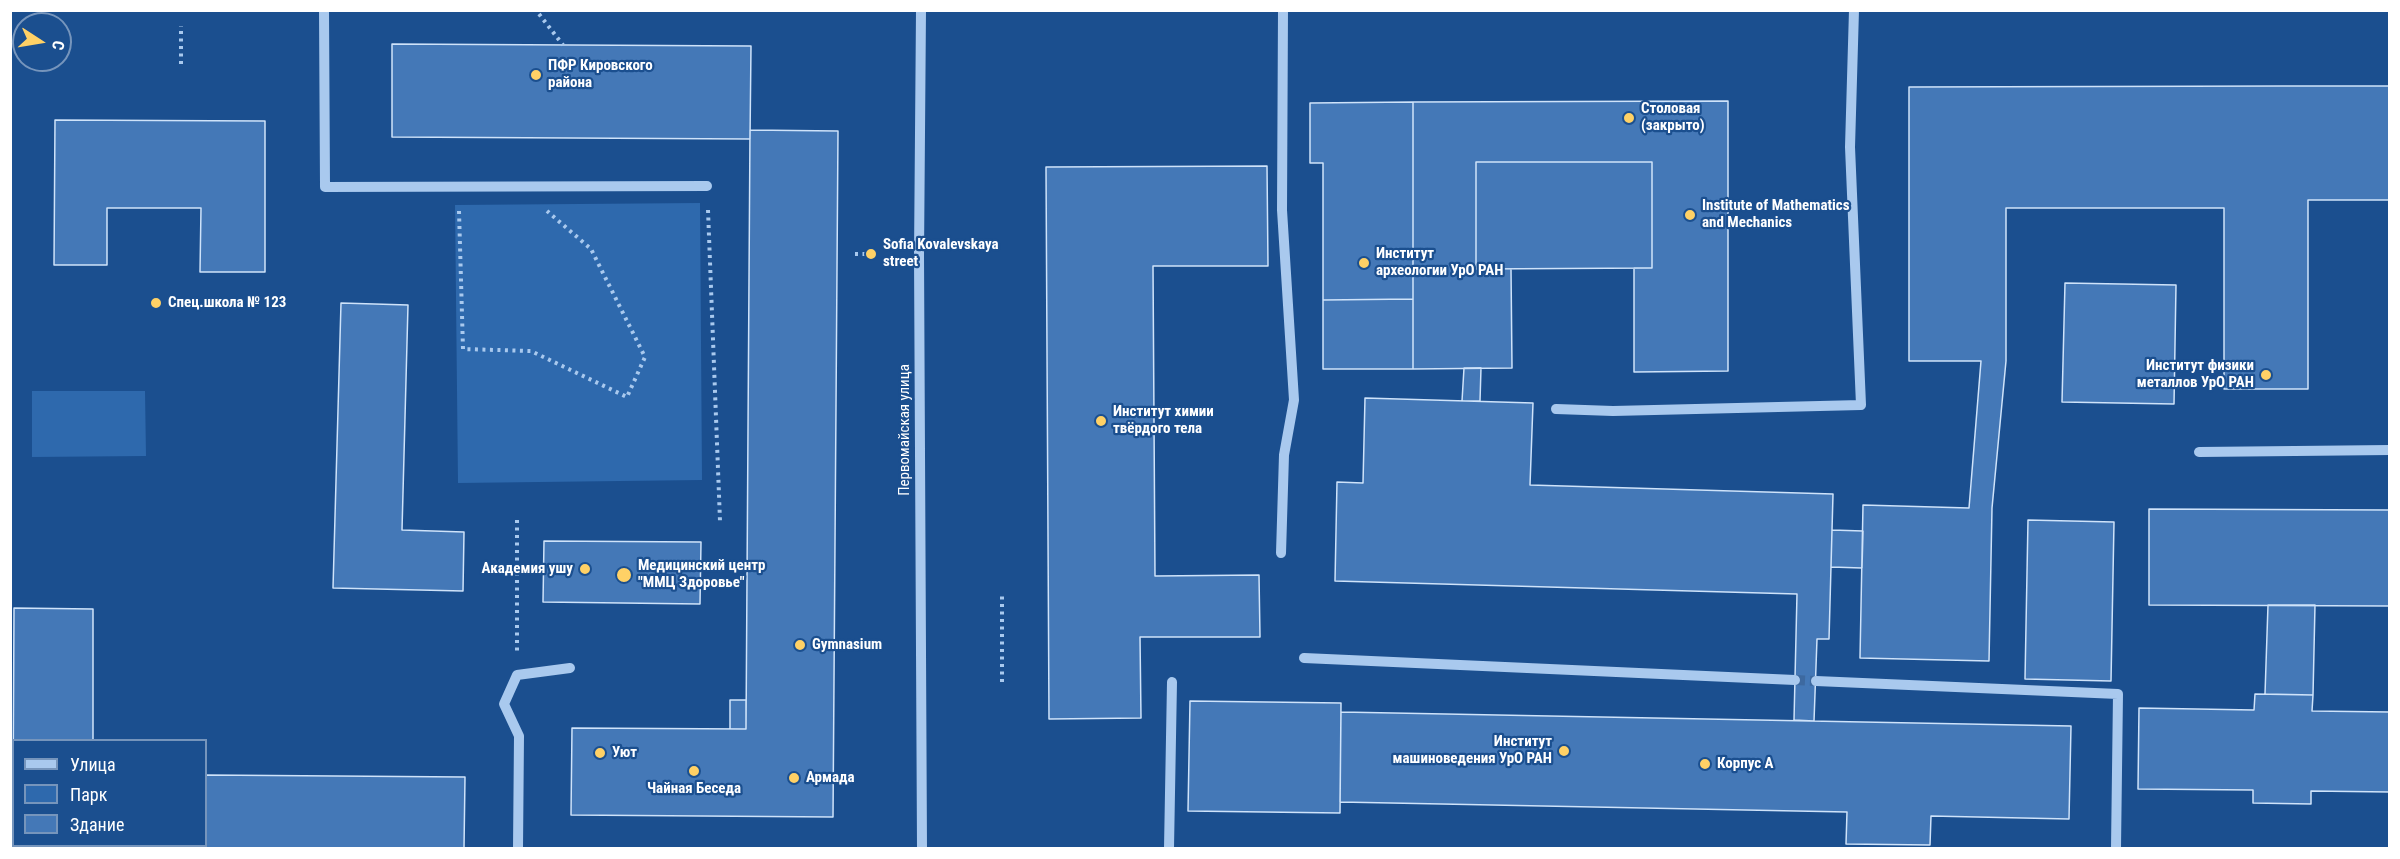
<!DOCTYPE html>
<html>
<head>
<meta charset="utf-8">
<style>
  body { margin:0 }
  #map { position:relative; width:2400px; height:859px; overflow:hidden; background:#1b4f8f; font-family:"Roboto Condensed",sans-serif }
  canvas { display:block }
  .frame { position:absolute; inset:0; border:12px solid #fff; pointer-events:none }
  .legend { position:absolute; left:12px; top:739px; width:195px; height:108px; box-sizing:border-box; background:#1b4f8f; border:2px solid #7695bc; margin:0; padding:8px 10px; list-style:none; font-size:18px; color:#fff }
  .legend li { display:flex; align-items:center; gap:12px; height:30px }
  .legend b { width:30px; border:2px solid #7695bc }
  .north { position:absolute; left:12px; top:12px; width:60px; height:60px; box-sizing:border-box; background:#1b4f8f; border:2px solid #7695bc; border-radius:50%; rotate:102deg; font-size:16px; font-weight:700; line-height:24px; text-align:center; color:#fff }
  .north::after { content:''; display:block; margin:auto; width:21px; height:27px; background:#ffd166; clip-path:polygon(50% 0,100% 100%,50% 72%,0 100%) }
</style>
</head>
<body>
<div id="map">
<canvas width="2400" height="859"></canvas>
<div class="frame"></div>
<ul class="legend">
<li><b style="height:8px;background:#a9c9ee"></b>Улица</li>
<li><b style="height:16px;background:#2e69ad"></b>Парк</li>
<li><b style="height:16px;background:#4478b7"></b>Здание</li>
</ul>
<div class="north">С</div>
</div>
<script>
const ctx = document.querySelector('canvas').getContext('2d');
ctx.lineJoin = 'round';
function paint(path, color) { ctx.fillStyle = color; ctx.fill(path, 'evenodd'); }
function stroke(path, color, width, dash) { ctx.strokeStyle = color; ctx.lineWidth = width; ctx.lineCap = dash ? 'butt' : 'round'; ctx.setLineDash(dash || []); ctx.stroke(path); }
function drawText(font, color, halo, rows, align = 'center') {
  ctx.font = font + ' "Roboto Condensed",sans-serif'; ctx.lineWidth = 4.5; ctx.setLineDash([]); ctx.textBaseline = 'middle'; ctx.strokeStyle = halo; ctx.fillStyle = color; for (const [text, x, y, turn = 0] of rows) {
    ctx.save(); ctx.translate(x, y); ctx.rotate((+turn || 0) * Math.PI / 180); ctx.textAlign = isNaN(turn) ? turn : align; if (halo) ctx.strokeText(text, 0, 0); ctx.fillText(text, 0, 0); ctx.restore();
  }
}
paint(new Path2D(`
  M700,203L702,480L458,483L455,205Z
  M32,391H145L146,456L32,457Z`), '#2e69ad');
const building = new Path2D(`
  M392,44L751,46L750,139L392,137Z
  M2284,86H2390V200H2308V389H2224V208H2006V361L1992,508L1989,661L1860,658L1863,505L1969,508L1981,361H1909V87Z
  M1728,101V371L1634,372V268H1652V162H1476V269H1511L1512,368L1413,369V102Z
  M1413,102V299L1323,300V163H1310V103Z
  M55,120L265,121V272H200L201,208H107V265H54Z
  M750,130L838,131L833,817L571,815L572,728L746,729Z
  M1476,162H1652V268L1476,269Z
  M1267,166L1268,266H1153L1155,576L1259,575L1260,637H1140L1141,718L1049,719L1046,167Z
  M2065,283L2176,285L2174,404L2062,402Z
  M1413,299V369H1323V300Z
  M341,303L408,305L402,530L464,532L463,591L333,588Z
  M1464,368H1481L1480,401H1462Z
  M1365,398L1533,403L1530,485L1833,494L1829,639H1817L1814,721L1794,720L1797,594L1335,581L1337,482L1363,483Z
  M2149,509L2390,510V606L2149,605Z
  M2028,520L2114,522L2111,681L2025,679Z
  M1832,530L1863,531L1862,568L1831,567Z
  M544,541L701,542L700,604L543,602Z
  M2268,605H2315L2313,695L2265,694Z
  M14,608L93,609V740H14V803H13Z
  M2255,694L2313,695L2312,711L2390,712V792L2311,791V804L2253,803V790L2138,789L2139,708L2254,710Z
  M730,700H746V729H730Z
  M1190,701L1341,703L1340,813L1188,811Z
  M1341,712L2071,726L2069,819L1931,816L1930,845L1846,844L1847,812L1340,802Z
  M206,775L465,777L464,848H84V846H206Z`);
paint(building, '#4478b7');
stroke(building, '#cfe3fa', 1.5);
stroke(new Path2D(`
  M1795,680L1816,681`), '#3d69a0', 10, [10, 5]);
stroke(new Path2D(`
  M539,14L563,45
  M181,64V26
  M708,210L720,521
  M459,211L463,349L531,351L627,397L645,357L591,249L547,211
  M855,254H871
  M517,520V653
  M1002,682V595`), '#a9c9ee', 4, [3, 4.5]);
stroke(new Path2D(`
  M324,10L325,187L707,186
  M921,10L919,255L922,848
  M1556,409L1613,411L1861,405L1850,147L1854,10
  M2199,452L2390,450
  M1281,553L1284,455L1294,400L1282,210L1283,10
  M1304,658L1795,680
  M1816,681L2118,694L2116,848
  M518,848L519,736L504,704L517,675L570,668
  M1169,848L1172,682`), '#a9c9ee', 10);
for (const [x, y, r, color] of [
  [536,75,6,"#ffd166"],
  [1629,118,6,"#ffd166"],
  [1690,215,6,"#ffd166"],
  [871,254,6,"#ffd166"],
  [1364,263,6,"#ffd166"],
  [156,303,6,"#ffd166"],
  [2266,375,6,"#ffd166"],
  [1101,421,6,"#ffd166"],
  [585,569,6,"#ffd166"],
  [624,575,8,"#ffd166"],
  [800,645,6,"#ffd166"],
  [1564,751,6,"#ffd166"],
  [600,753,6,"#ffd166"],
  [1705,764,6,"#ffd166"],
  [694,771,6,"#ffd166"],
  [794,778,6,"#ffd166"]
]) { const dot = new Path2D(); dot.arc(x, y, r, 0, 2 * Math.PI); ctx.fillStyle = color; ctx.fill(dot); stroke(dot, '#1b4f8f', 2); }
drawText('bold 15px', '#fff', '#1b4f8f', [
  ["ПФР Кировского",548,66],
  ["района",548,83],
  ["Столовая",1641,109],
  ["(закрыто)",1641,126],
  ["Institute of Mathematics",1702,206],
  ["and Mechanics",1702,223],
  ["Sofia Kovalevskaya",883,245],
  ["street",883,262],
  ["Институт",1376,254],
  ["археологии УрО РАН",1376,271],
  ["Спец.школа № 123",168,303],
  ["Институт физики",2254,366,"right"],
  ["металлов УрО РАН",2254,383,"right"],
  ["Институт химии",1113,412],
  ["твёрдого тела",1113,429],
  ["Медицинский центр",638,566],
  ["\"ММЦ Здоровье\"",638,583],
  ["Академия ушу",573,569,"right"],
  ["Gymnasium",812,645],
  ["Институт",1552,742,"right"],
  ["машиноведения УрО РАН",1552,759,"right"],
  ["Уют",612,753],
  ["Корпус А",1717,764],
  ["Армада",806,778],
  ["Чайная Беседа",694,789,"center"]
], 'left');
drawText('15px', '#fff', '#1b4f8f', [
  ["Первомайская улица",905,430,-90]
]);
</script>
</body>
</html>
